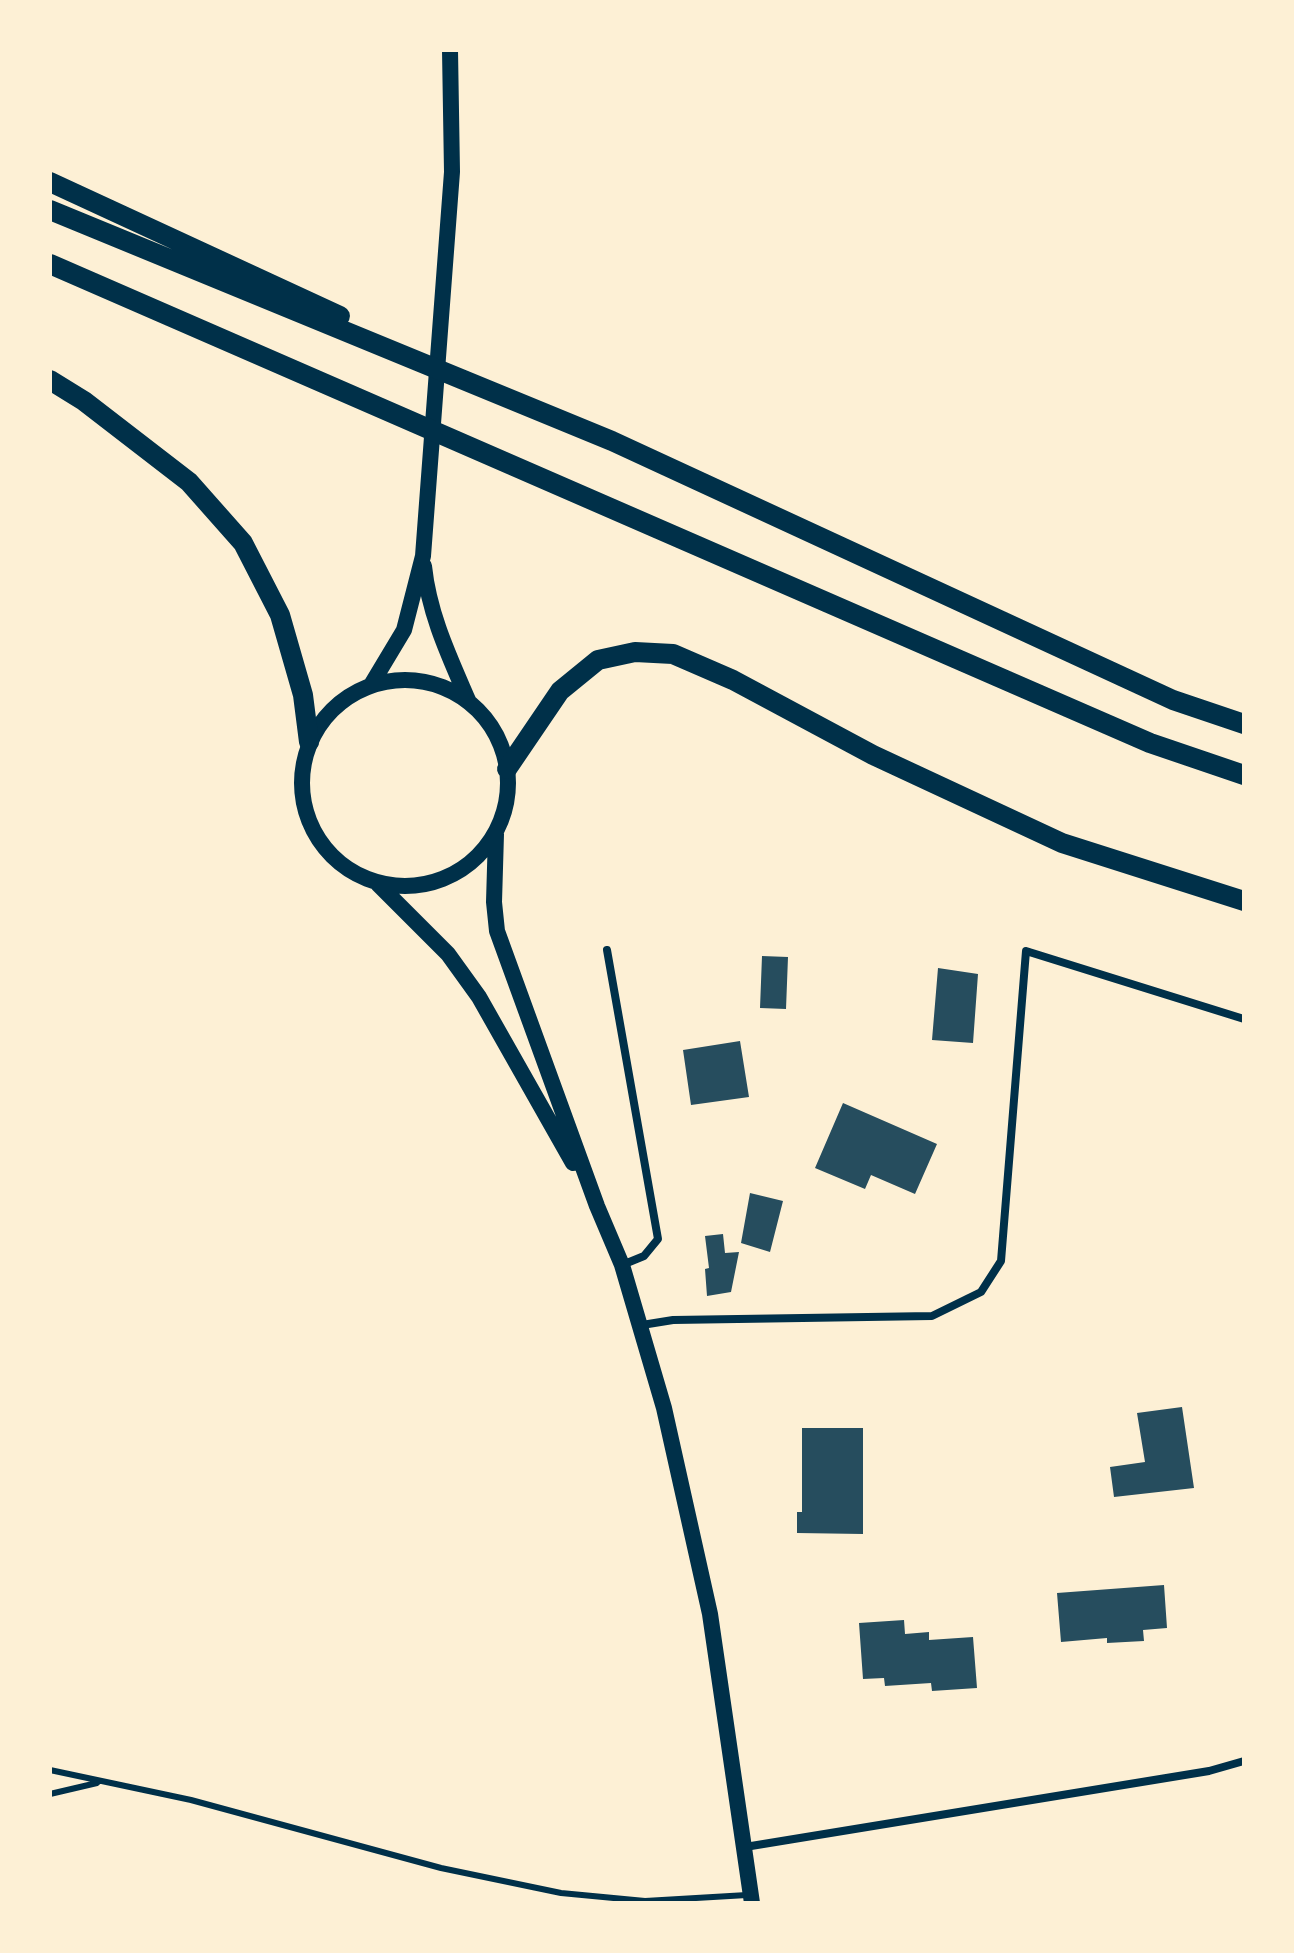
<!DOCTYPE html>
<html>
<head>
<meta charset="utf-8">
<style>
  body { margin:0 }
  #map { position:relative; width:1294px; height:1953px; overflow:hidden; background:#fdf0d5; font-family:"PT Sans",sans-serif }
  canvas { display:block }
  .frame { position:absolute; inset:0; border:52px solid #fdf0d5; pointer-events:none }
</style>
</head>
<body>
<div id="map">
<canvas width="1294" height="1953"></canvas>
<div class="frame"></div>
</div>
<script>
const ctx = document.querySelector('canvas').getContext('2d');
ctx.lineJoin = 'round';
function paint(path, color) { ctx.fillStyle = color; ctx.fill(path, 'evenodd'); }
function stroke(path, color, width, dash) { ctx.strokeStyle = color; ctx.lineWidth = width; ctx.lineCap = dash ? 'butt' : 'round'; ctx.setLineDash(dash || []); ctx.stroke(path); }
paint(new Path2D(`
  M762,956L788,957L786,1009L760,1008Z
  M938,968L978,974L973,1043L932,1040Z
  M740,1041L749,1097L691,1105L683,1050Z
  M843,1103L937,1144L915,1194L871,1175L865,1189L815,1168Z
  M750,1193L783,1201L770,1252L741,1243Z
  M723,1234L725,1253L739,1252L731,1292L707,1296L705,1269L709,1268L705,1236Z
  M1182,1407L1194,1488L1114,1497L1110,1467L1145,1462L1137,1413Z
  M802,1428H863V1534L797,1533V1512H802Z
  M1164,1585L1167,1628L1143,1630L1144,1641L1107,1643V1638L1061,1642L1057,1593Z
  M904,1620L905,1634L929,1632V1640L973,1637L977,1688L932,1691L931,1683L885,1686L884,1678L863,1679L859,1623Z`), '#264d5e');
stroke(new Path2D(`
  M50,1770L191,1800L441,1868L561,1893L645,1901L747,1895
  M50,1794L97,1783`), '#003049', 6);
stroke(new Path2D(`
  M607,950L658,1239L644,1256L622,1265
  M642,1325L673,1320L932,1316L981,1292L1001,1261L1026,951L1244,1019
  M745,1847L1209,1771L1244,1761`), '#003049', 8);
stroke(new Path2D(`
  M424,566C429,614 449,656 468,700
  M302 783a103 103 0 1 1 206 0a103 103 0 1 1-206 0Z
  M371,685L404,630L423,556L452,172L450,50
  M496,834L494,902L497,931L597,1206L622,1265L664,1408L710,1614L752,1903
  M378,884L448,954L479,997L573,1163`), '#003049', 16);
stroke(new Path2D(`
  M50,182L340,316
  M50,210L612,441L1173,700L1244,724
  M50,264L1150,743L1244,775
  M50,380L84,401L189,482L243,543L280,615L303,695L309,742
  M507,769L560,691L598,660L635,652L673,654L733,680L873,755L1062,843L1244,901`), '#003049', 20);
</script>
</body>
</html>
